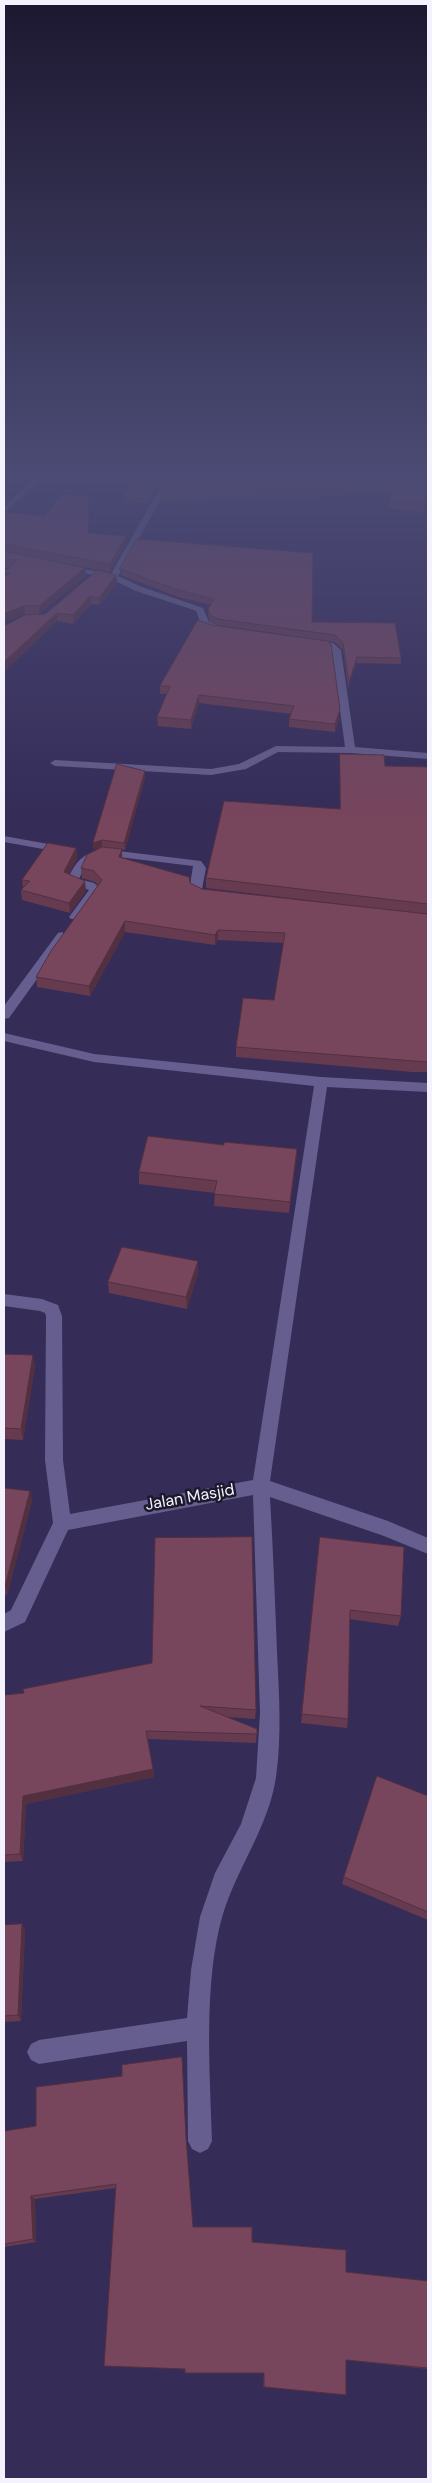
<!DOCTYPE html>
<html>
<head>
<meta charset="utf-8">
<style>
  body { margin:0 }
  #map { position:relative; width:432px; height:2483px; overflow:hidden; background:#352c58; font-family:"DM Sans",sans-serif }
  canvas { display:block }
  .frame { position:absolute; inset:0; border:5px solid #f3f2fd; pointer-events:none }
</style>
</head>
<body>
<div id="map">
<canvas width="432" height="2483"></canvas>
<div class="frame"></div>
</div>
<script>
const ctx = document.querySelector('canvas').getContext('2d');
ctx.lineJoin = 'round';
function paint(path, color) { ctx.fillStyle = color; ctx.fill(path, 'evenodd'); }
function stroke(path, color, width, dash) { ctx.strokeStyle = color; ctx.lineWidth = width; ctx.lineCap = dash ? 'butt' : 'round'; ctx.setLineDash(dash || []); ctx.stroke(path); }
function drawText(font, color, halo, rows, align = 'center') {
  ctx.font = font + ' "DM Sans",sans-serif'; ctx.lineWidth = 5; ctx.setLineDash([]); ctx.textBaseline = 'middle'; ctx.strokeStyle = halo; ctx.fillStyle = color; for (const [text, x, y, turn = 0] of rows) {
    ctx.save(); ctx.translate(x, y); ctx.rotate((+turn || 0) * Math.PI / 180); ctx.textAlign = isNaN(turn) ? turn : align; if (halo) ctx.strokeText(text, 0, 0); ctx.fillText(text, 0, 0); ctx.restore();
  }
}
paint(new Path2D(`
  M41,472H49L4,513V507Z
  M170,475H191L195,477L191,479H172L118,576L142,587L203,608L209,622L223,627V631L202,626L196,611L191,609L136,591L111,579L62,568L66,566L111,574L166,477Z
  M312,639L333,643L341,650L355,747L428,753V759L350,753L278,752L246,769L211,775L55,766L50,763L55,760L211,769L239,764L276,746L345,747L332,651L327,647L309,644L308,642Z
  M4,836L65,847L71,850L65,853L4,842Z
  M102,849L201,861L206,868L202,889L215,895L209,898L193,893L190,885L193,866L102,855L86,864L79,879L94,883L101,889L79,919H71L69,917L89,890L69,883L67,881C75,862 82,854 102,849Z
  M62,932L68,936L9,1018L4,1019V1006L58,933Z
  M4,1033L94,1054L321,1077L428,1083V1092L327,1087L270,1481L388,1521L428,1538V1554L384,1536L270,1497C273,1549 275,1600 277,1652C279,1693 282,1736 276,1777C269,1826 237,1868 223,1914C203,1981 210,2072 212,2141L208,2149L200,2153L192,2149L188,2141L187,2041L39,2064L31,2060L27,2052L31,2044L39,2040L187,2018L191,1970L200,1917L215,1873L241,1824L256,1778L260,1713L253,1495L68,1530L25,1622L4,1632V1614L11,1610L53,1523L45,1460L46,1316L45,1313L40,1311L4,1306V1294L42,1299L58,1305L62,1316L63,1460L70,1514L253,1480L314,1086L94,1062L4,1041Z`), '#665e8e');
paint(new Path2D(`
  M135,472H166V474L149,503L124,504V499Z
  M175,472H233L232,473L428,472V498H427L423,512L388,509L389,501L391,493L161,503V495L175,473Z
  M89,496V533L126,543L110,572L26,556L85,568L86,576L39,614H25L7,621L4,572L8,568H4V512L45,516Z
  M120,569L312,622L401,658V664L356,663L348,688L343,650L334,642L218,625L210,622L208,615V609L211,605L178,597L121,575Z
  M116,575L117,583L100,605L91,604L73,624L57,621L4,672V626L45,614Z
  M198,620L339,718L335,732L289,727V719L291,714L199,703L191,729L158,726L157,717L167,694H160V686Z
  M340,754L385,766L428,767V1072H412L236,1057V1047L274,1000L284,943L218,940L215,945L125,932L90,996L37,987L36,977L98,885L95,882L82,878L81,868L100,848L93,849L145,778L125,850L122,849V858L190,883L202,889L390,910L206,888V878L340,809Z
  M76,848L77,858L69,874L86,891L70,913L22,900L21,890L23,888L22,880Z
  M224,1145L297,1149L296,1161L289,1213L214,1206L215,1193L139,1184V1172Z
  M198,1261V1273L187,1309L109,1293L108,1282Z
  M4,1354L35,1366L23,1440L4,1439Z
  M4,1488L30,1491L32,1501L7,1595L4,1594Z
  M320,1537L401,1616L398,1626L349,1619L348,1719L347,1728L301,1723Z
  M24,1693L256,1710L255,1719L227,1717L257,1729L256,1743L148,1739L154,1777L26,1804L23,1861L4,1862V1695Z
  M428,1796V1920L342,1884L344,1877Z
  M4,1925L25,1930L21,2021L4,2022Z
  M4,2131L186,2141L193,2227L252,2242L346,2272L428,2281V2369L346,2360L264,2387H263L264,2373L185,2370L116,2188L35,2199L36,2242L4,2247Z`), '#663b4f');
paint(new Path2D(`
  M164,472H166V474L149,503V498Z
  M427,490V498L423,512L424,504Z
  M89,496V540L88,533Z
  M126,536V543L110,572V564Z
  M85,568L86,576L39,614V606Z
  M116,575L117,583L100,605L99,598Z
  M90,596L91,604L73,624V615Z
  M24,606L25,614L7,621L4,624V616L6,613Z
  M57,613V621L4,672V662Z
  M357,657L356,663L348,688L349,682Z
  M199,695V703L191,729V720Z
  M340,709L339,718L335,732V724Z
  M145,771V778L125,850L124,843Z
  M102,840V847L93,849V843Z
  M76,848L77,858L65,882L64,872Z
  M122,849V859L119,857Z
  M85,881L86,891L70,913L69,903Z
  M125,921V932L90,996L89,986Z
  M218,930V940L215,945V935Z
  M297,1149L296,1161L289,1213L290,1202Z
  M198,1261V1273L187,1309L186,1297Z
  M33,1355L35,1366L23,1440L21,1429Z
  M30,1491L32,1501L7,1595L5,1586Z
  M153,1769L154,1777L26,1804L23,1861L20,1854L23,1796Z
  M22,1924L25,1930L21,2021L18,2015Z
  M31,2196L35,2199L36,2242L33,2239Z`), '#533040');
const building = new Path2D(`
  M135,472H164L149,498L124,499Z
  M240,472H428V490H427L424,504L389,501L394,485L161,495L173,473H232Z
  M62,494L89,496L88,533L126,536L110,564L4,544V512L45,516Z
  M137,539L313,553L312,622L395,623L401,658L357,657L349,682L343,643L335,635L218,619L210,615L208,609L214,599L178,590L120,569Z
  M4,551L85,568L39,606H24L6,613L4,616V577L10,573L4,572L17,560H4Z
  M98,570L116,575L99,598L90,596L73,615L57,613L4,662V626L25,615L45,614Z
  M198,620L212,625L327,641L331,644L340,709L335,724L289,719L294,706L199,695L191,720L157,717L170,686H160Z
  M340,754L384,755L385,766L428,767V904L206,878L224,801L340,809Z
  M117,764L145,771L124,843L102,840L93,843Z
  M48,843L76,848L64,872L85,881L69,903L21,890L30,881L22,880Z
  M102,847L122,849L119,857L189,877L190,883L202,889L428,914V1062L414,1061L236,1047L243,998L274,1000L285,933L218,930L215,935L125,921L89,986L36,977L51,951L102,880L94,871L81,868L87,855Z
  M148,1136L224,1145V1142L297,1149L290,1202L214,1194L217,1181L139,1172Z
  M122,1247L198,1261L186,1297L108,1282Z
  M4,1354L33,1355L21,1429L4,1428Z
  M4,1488L30,1491L5,1586L4,1585Z
  M252,1537L256,1710L200,1706L257,1729V1734L146,1731L153,1769L23,1796L20,1854L4,1855V1695L24,1693L23,1689L152,1663L155,1538Z
  M320,1537L404,1547L401,1616L350,1610L348,1719L302,1714Z
  M377,1776L428,1796V1912L344,1877Z
  M22,1924L18,2015L4,2016V1925Z
  M182,2057L186,2137L193,2227H252V2242L346,2250V2272L428,2281V2368L346,2360V2395L264,2387V2373H185V2369L104,2366L116,2184L31,2196L33,2239L4,2244V2131L36,2126V2087L122,2076V2065Z`);
paint(building, '#77455c');
stroke(building, '#533040', 1);
const sky = ctx.createLinearGradient(0, 0, 0, 819);
sky.addColorStop(0, '#1d1830');
sky.addColorStop(0.58, '#4b4b75');
sky.addColorStop(1, '#4b4b7500');
ctx.fillStyle = sky;
ctx.fillRect(0, 0, 432, 819);
drawText('16px', '#f3f2fd', '#1c192c', [
  ["Jalan Masjid",190,1498,-10]
]);
</script>
</body>
</html>
